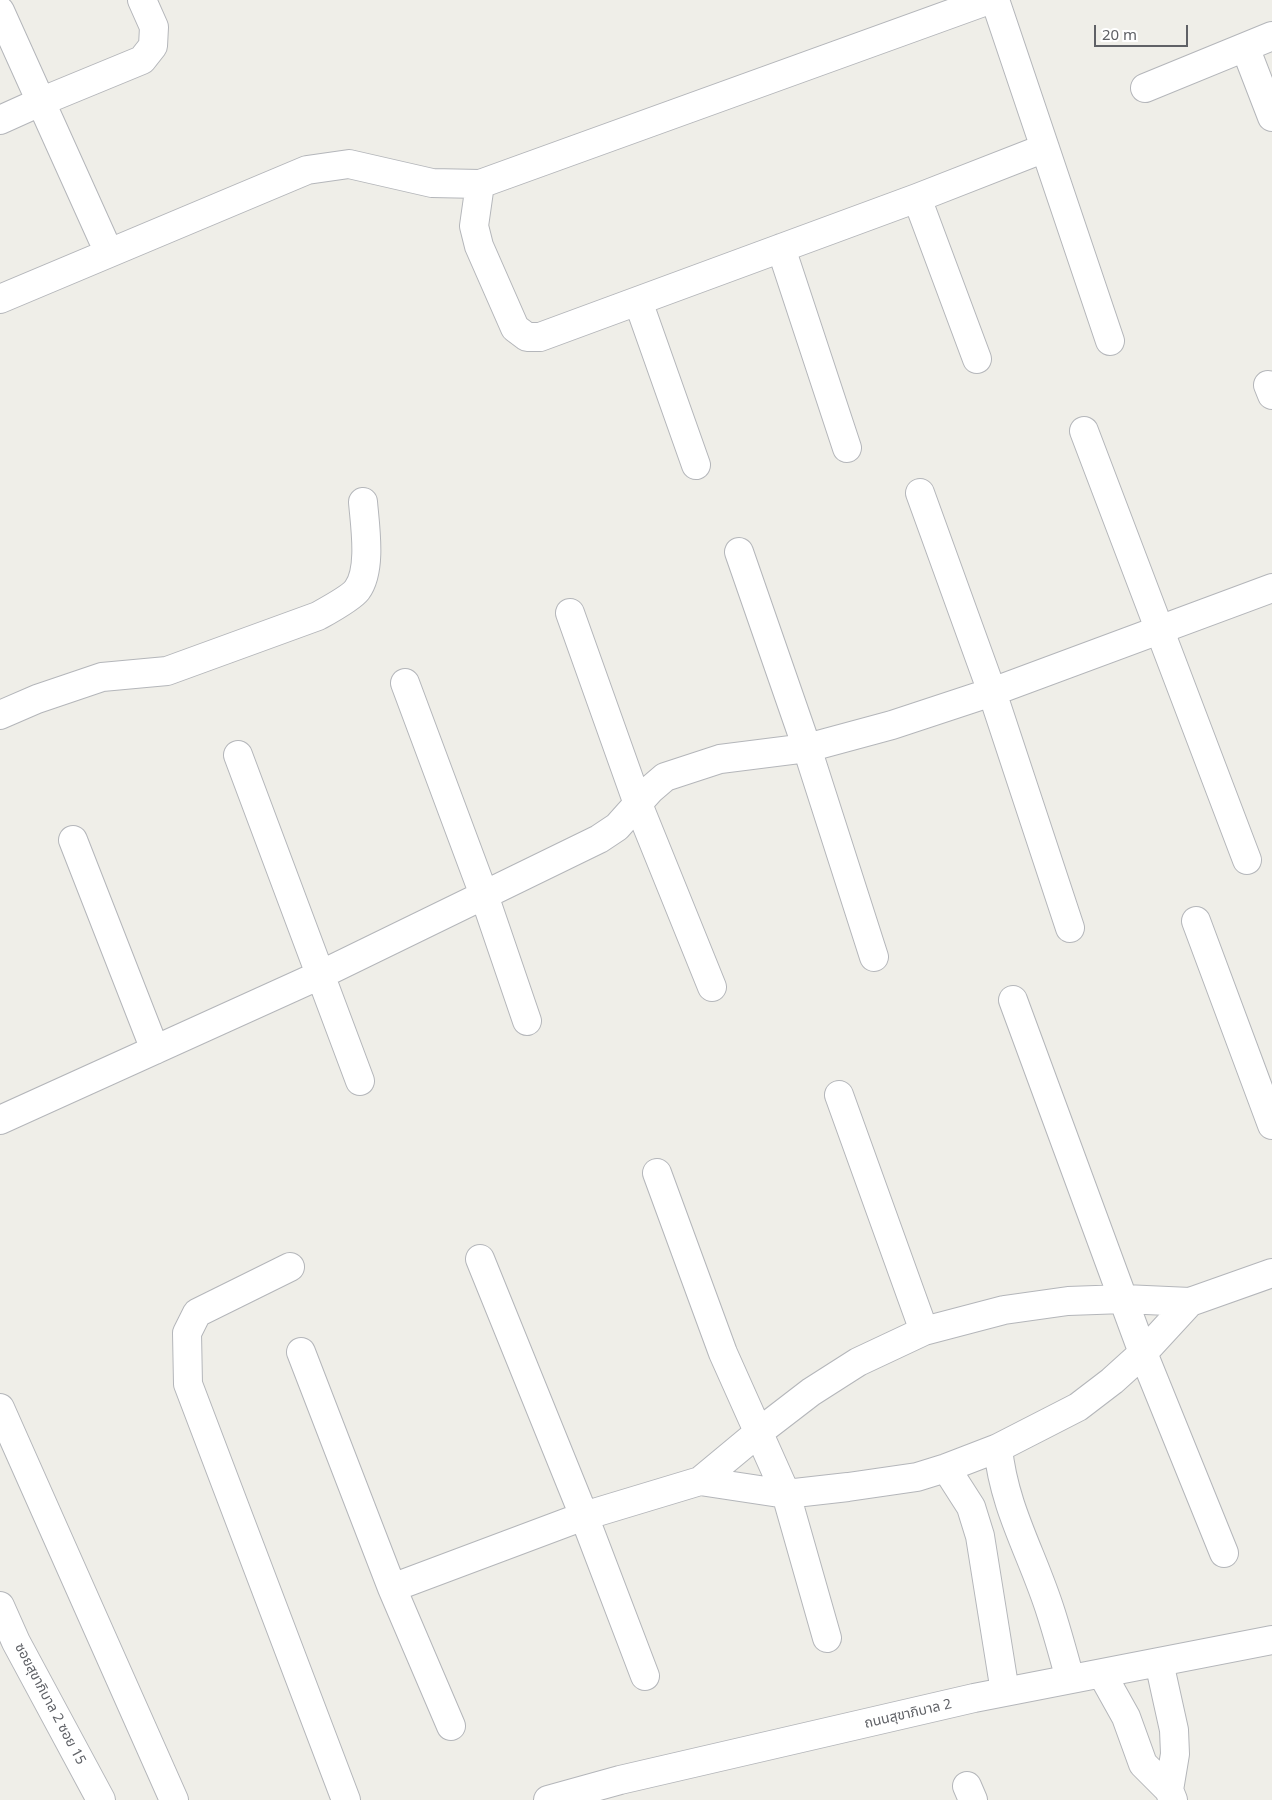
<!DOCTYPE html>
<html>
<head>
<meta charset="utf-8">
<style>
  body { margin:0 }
  #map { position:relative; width:1272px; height:1800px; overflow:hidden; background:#efeee8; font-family:"Noto Sans",sans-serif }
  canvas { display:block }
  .scale { position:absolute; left:1094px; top:25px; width:94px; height:22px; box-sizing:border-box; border:2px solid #5f6166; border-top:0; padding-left:6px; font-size:15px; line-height:18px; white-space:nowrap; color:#5f6166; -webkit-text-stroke:4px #fff; paint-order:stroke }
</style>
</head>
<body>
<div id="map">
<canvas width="1272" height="1800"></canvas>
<div class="scale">20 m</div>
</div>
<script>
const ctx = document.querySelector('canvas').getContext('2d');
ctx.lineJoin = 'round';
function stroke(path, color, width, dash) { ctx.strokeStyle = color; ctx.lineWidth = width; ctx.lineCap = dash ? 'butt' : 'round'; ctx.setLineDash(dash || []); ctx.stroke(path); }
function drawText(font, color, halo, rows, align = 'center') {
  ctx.font = font + ' "Noto Sans","Noto Sans Thai",sans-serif'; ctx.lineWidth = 4; ctx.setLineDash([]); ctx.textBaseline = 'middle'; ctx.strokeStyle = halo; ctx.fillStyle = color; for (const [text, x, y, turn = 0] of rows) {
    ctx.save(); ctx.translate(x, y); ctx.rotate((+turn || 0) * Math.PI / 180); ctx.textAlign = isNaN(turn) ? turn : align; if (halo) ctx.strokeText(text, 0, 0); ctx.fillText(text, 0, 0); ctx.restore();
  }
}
const minor = new Path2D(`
  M995,0L1110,341
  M0,11L109,253
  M1245,47L1272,117
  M1145,88L1272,36
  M0,120L40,102L142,60L153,46L154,27L142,0
  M480,184L474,226L479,246L515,328L527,337H540L917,198L1045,148
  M917,198L977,359
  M781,248L847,448
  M0,299L307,170L349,164L432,183L480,184L989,0
  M638,301L696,465
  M1268,385L1272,395
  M1084,431L1247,860
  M920,493L992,692L1070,928
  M739,552L807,748L874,957
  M570,613L638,804L712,987
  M405,683L484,895L527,1021
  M0,715L37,699L102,677L167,671L318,616C327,611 351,598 357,590C372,570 365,526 363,502
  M238,755L360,1081
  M73,840L155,1050
  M1196,921L1272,1125
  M1013,1000L1143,1353L1224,1553
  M839,1095L924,1331
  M0,1120L320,975L599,839L617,827L651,789L665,777L720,759L807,748L892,725L992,692L1272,588
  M657,1173L723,1353L786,1494L827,1638
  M480,1259L584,1516L645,1676
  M290,1267L197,1313L187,1333L188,1384L346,1800
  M301,1352L392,1588L451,1726
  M0,1408L174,1800
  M998,1448C1004,1509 1033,1555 1051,1613C1058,1635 1064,1657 1070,1679
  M946,1468L971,1507L980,1536L1005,1692
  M700,1481L786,1494L848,1487L917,1477L946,1468L998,1448L1078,1407L1112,1381L1143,1353L1190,1302
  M392,1588L584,1516L700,1481L759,1432L811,1392L858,1362L924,1331L1004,1310L1068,1301L1124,1299L1190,1302L1272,1273
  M0,1606L16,1642L101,1800
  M1159,1662L1174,1730L1175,1754L1169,1790
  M1102,1674L1126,1717L1143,1764L1169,1790L1173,1800
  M967,1786L973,1800
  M548,1800L620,1780L974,1698L1272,1640`);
stroke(minor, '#b4b6ba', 30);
stroke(minor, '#fff', 28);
drawText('14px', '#5f6166', '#fff', [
  ["ซอยสุขาภิบาล 2 ซอย 15",50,1704,62],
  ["ถนนสุขาภิบาล 2",908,1714,-13]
]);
</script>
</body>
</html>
